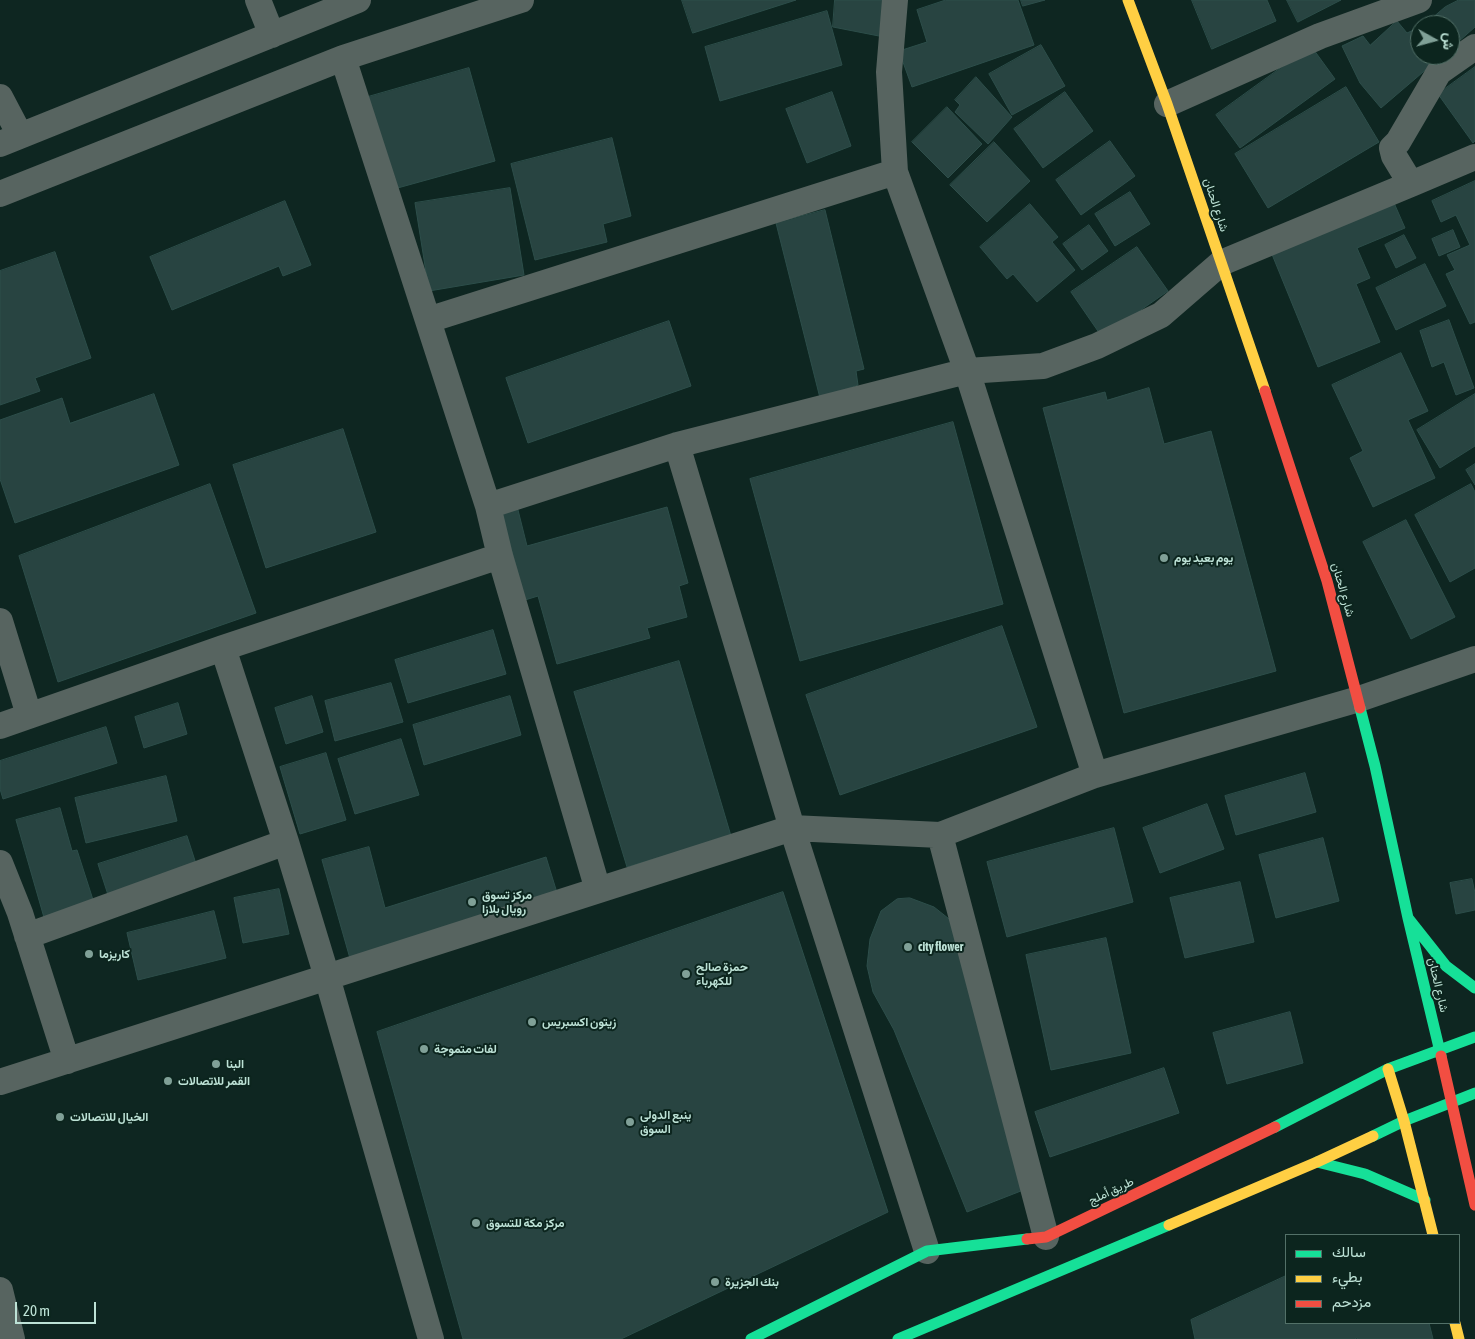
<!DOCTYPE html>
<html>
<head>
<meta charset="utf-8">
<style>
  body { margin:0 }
  #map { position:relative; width:1475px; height:1339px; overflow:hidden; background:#0e2621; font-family:"Asap Condensed",Vazirmatn,sans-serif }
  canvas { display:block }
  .legend { position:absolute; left:1285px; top:1234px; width:175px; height:90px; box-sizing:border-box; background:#0c251e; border:1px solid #537168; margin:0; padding:6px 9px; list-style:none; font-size:15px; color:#bde2d6 }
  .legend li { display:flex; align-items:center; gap:10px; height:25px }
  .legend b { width:25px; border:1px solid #537168 }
  .north { position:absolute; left:1410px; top:15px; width:50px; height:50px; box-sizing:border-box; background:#0c251e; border:1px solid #537168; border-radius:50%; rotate:97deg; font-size:14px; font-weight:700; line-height:20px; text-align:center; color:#bde2d6 }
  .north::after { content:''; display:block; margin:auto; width:18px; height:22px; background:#80a097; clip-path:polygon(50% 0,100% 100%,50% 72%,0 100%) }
  .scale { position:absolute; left:15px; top:1302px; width:81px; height:22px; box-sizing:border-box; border:2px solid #bde2d6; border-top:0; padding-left:6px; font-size:15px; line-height:18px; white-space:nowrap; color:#bde2d6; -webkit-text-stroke:4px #0c251e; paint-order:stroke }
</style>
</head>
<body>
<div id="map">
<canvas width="1475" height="1339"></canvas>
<ul class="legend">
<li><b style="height:6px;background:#16e098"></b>سالك</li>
<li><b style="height:6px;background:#ffcf43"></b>بطيء</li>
<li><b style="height:6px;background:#f24e42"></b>مزدحم</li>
</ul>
<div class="north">ش</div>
<div class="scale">20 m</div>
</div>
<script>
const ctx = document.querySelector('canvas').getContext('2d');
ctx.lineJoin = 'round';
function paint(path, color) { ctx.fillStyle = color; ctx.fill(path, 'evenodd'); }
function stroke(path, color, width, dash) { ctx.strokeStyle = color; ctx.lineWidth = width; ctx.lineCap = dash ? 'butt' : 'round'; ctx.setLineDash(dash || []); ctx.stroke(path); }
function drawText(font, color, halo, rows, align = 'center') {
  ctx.font = font + ' "Asap Condensed",Vazirmatn,sans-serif'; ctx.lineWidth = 4; ctx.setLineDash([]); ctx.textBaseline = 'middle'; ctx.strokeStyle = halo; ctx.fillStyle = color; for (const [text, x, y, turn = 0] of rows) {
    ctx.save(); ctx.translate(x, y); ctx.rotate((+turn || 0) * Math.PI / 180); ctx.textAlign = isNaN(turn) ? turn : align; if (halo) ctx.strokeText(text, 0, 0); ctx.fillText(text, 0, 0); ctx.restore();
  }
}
const building = new Path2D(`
  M682,0H796L693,33Z
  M835,0H889L884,37L833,27Z
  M946,0H1018L1034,45L912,87L899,51L927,42L917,10Z
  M1021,0H1045L1023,6Z
  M1192,0H1267L1276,21L1212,49Z
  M1287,0H1341L1298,22Z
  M1459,0H1475V27L1450,49V25H1424L1445,7Z
  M827,11L842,65L720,101L705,47Z
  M1397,21L1407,33L1420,27V55H1443L1381,108L1360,83L1342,46L1363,36L1370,45Z
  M1041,45L1065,86L1012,115L989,74Z
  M1311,46L1335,79L1240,148L1216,115Z
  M1475,67V141L1473,143L1438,94Z
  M469,68L495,161L394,189L368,97Z
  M976,77L1012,117L988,144L955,112L960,105L955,100Z
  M1346,87L1379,142L1268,208L1235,154Z
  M832,92L851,146L807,163L786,109Z
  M1065,92L1093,131L1043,168L1014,129Z
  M947,107L982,144L948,178L912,142Z
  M612,138L631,216L603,224L607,242L535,260L511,164Z
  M1110,141L1135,176L1081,215L1056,180Z
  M994,142L1030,181L987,222L950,185Z
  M1475,181V322L1470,324L1446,274L1455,270L1447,255L1470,245L1456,215L1441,222L1432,201Z
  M510,188L524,275L429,291L415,203Z
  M1130,192L1150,224L1115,246L1095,214Z
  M1391,196L1405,228L1357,248L1370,278L1356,284L1380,342L1318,367L1269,247Z
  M285,201L311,265L283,276L279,266L172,310L150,257Z
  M1030,204L1058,237L1052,242L1075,270L1037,302L1013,274L1007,279L980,247Z
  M825,210L864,369L856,371L858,385L820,398L776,223Z
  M1089,225L1108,251L1082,270L1063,244Z
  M1453,230L1460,247L1439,256L1432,239Z
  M1404,235L1416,258L1396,268L1385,245Z
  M1137,247L1168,291L1102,337L1071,292Z
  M55,252L91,358L35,378L40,391L0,405V271Z
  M1425,264L1446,306L1396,330L1376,288Z
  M1449,320L1474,388L1456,395L1444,362L1432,367L1420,331Z
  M669,321L691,386L528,443L506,378Z
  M1401,353L1428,411L1408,420L1435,478L1373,507L1350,458L1363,451L1332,385Z
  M1149,388L1164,444L1211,431L1276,671L1124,713L1043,408L1105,392L1107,400Z
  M154,394L179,465L15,523L0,479V420L62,398L70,423Z
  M1475,394V446L1440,468L1417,430Z
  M953,422L1003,604L800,661L750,479Z
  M343,429L376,532L266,568L233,465Z
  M1475,464V485L1466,470Z
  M210,484L256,613L58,682L19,556Z
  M1471,484L1475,492V568L1450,582L1415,515Z
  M517,506L527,546L667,507L688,583L679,586L687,617L647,628L650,638L557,664L538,596L525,600L501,511Z
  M1406,520L1455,617L1411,639L1363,542Z
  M1002,626L1037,727L840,795L806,695Z
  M493,630L506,674L408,703L395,660Z
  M679,661L731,836L627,867L574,692Z
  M391,683L403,722L335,741L325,701Z
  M312,696L323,732L286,744L275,708Z
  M510,696L521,735L424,765L413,725Z
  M178,703L187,734L144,748L135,717Z
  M106,727L117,763L3,799L0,789V761Z
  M401,739L419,795L355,814L338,759Z
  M326,753L346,820L300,834L280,767Z
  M1305,773L1316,812L1236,835L1225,796Z
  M166,776L177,821L86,843L75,798Z
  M1207,804L1224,849L1160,873L1143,828Z
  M60,808L72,851L77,850L95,906L45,921L16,820Z
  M1114,828L1133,902L1007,937L987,862Z
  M187,836L198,870L110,901L98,864Z
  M1323,838L1339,901L1276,918L1259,855Z
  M369,847L385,908L546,857L558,896L351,962L322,860Z
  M1472,879L1475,893V910L1456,914L1450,883Z
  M1240,882L1254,942L1185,958L1170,898Z
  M279,889L289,934L243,943L234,898Z
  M783,892L888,1212L621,1339H463L377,1032Z
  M910,898L934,907L958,926L1026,1189L967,1212L894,1030L873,992L867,966L870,939L881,911L897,899Z
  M214,911L226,958L138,980L127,933Z
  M1106,938L1131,1053L1051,1070L1026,955Z
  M1290,1012L1303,1063L1227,1084L1213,1033Z
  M1164,1068L1179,1113L1050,1157L1035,1112Z
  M1286,1276V1323H1429L1433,1339H1358L1357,1338L1354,1339H1195L1191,1320Z`);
paint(building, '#284441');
stroke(building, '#2d4e4a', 1);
stroke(new Path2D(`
  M258,0L272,35
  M895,0L889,72L895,172
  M343,58L488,506L500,556L598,890
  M0,97L20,135
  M1167,104L1320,36L1419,0
  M0,144L358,0
  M1411,184L1475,157
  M0,194L343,58L521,0
  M428,320L895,172L967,371L1043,366L1097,346L1161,315L1221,263L1411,184L1394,156L1392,148L1398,142L1439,72L1475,47
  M677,445L792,828L927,1251
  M488,506L677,445L967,371L1095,775
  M0,621L29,715
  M223,648L286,842L327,977L431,1339
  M0,726L223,648L500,556
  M940,835L1046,1237
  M0,863L20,913L67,1061
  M27,936L286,842
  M0,1082L792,828L940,835L1095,775L1359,699L1475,659
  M0,1290L12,1339`), '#576460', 26);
stroke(new Path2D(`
  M1360,708L1375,766L1408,918L1441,1056
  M1408,918L1446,966L1475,988
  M1275,1127L1388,1069L1475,1037
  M1373,1136L1404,1121L1475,1093
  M1317,1162L1365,1174L1425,1200
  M751,1339L927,1251L1027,1239
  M898,1339L1169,1225`), '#16e098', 11);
stroke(new Path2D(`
  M1128,0L1167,104L1265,391
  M1388,1069L1404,1121L1433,1235
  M1169,1225L1317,1162L1373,1136
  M1455,1323L1459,1339`), '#ffcf43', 11);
stroke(new Path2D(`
  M1265,391L1327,581L1360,708
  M1441,1056L1475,1205
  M1027,1239L1046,1237L1275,1127`), '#f24e42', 11);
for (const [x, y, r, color] of [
  [1164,558,5,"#80a097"],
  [472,902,5,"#80a097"],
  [908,947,5,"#80a097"],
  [89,954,5,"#80a097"],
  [686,974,5,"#80a097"],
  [532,1022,5,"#80a097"],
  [424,1049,5,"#80a097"],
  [216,1064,5,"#80a097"],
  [168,1081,5,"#80a097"],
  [60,1117,5,"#80a097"],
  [630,1122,5,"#80a097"],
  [476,1223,5,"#80a097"],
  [715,1282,5,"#80a097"]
]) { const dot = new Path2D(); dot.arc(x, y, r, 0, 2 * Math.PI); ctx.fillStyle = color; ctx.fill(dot); stroke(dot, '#0c251e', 2); }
drawText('12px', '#bde2d6', '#0c251e', [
  ["شارع الحنان",1216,205,72],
  ["شارع الحنان",1343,590,74],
  ["شارع الحنان",1438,985,77],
  ["طريق أملج",1111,1191,-25]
]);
drawText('bold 12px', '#bde2d6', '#0c251e', [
  ["يوم بعيد يوم",1174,558],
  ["مركز تسوق",482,895],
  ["رويال بلازا",482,909],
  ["city flower",918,947],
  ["كاريزما",99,954],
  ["حمزة صالح",696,967],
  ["للكهرباء",696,981],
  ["زيتون اكسبريس",542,1022],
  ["لفات متموجة",434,1049],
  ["البنا",226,1064],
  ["القمر للاتصالات",178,1081],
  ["ينبع الدولى",640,1115],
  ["السوق",640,1129],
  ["الخيال للاتصالات",70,1117],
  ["مركز مكة للتسوق",486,1223],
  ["بنك الجزيرة",725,1282]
], 'left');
</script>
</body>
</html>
